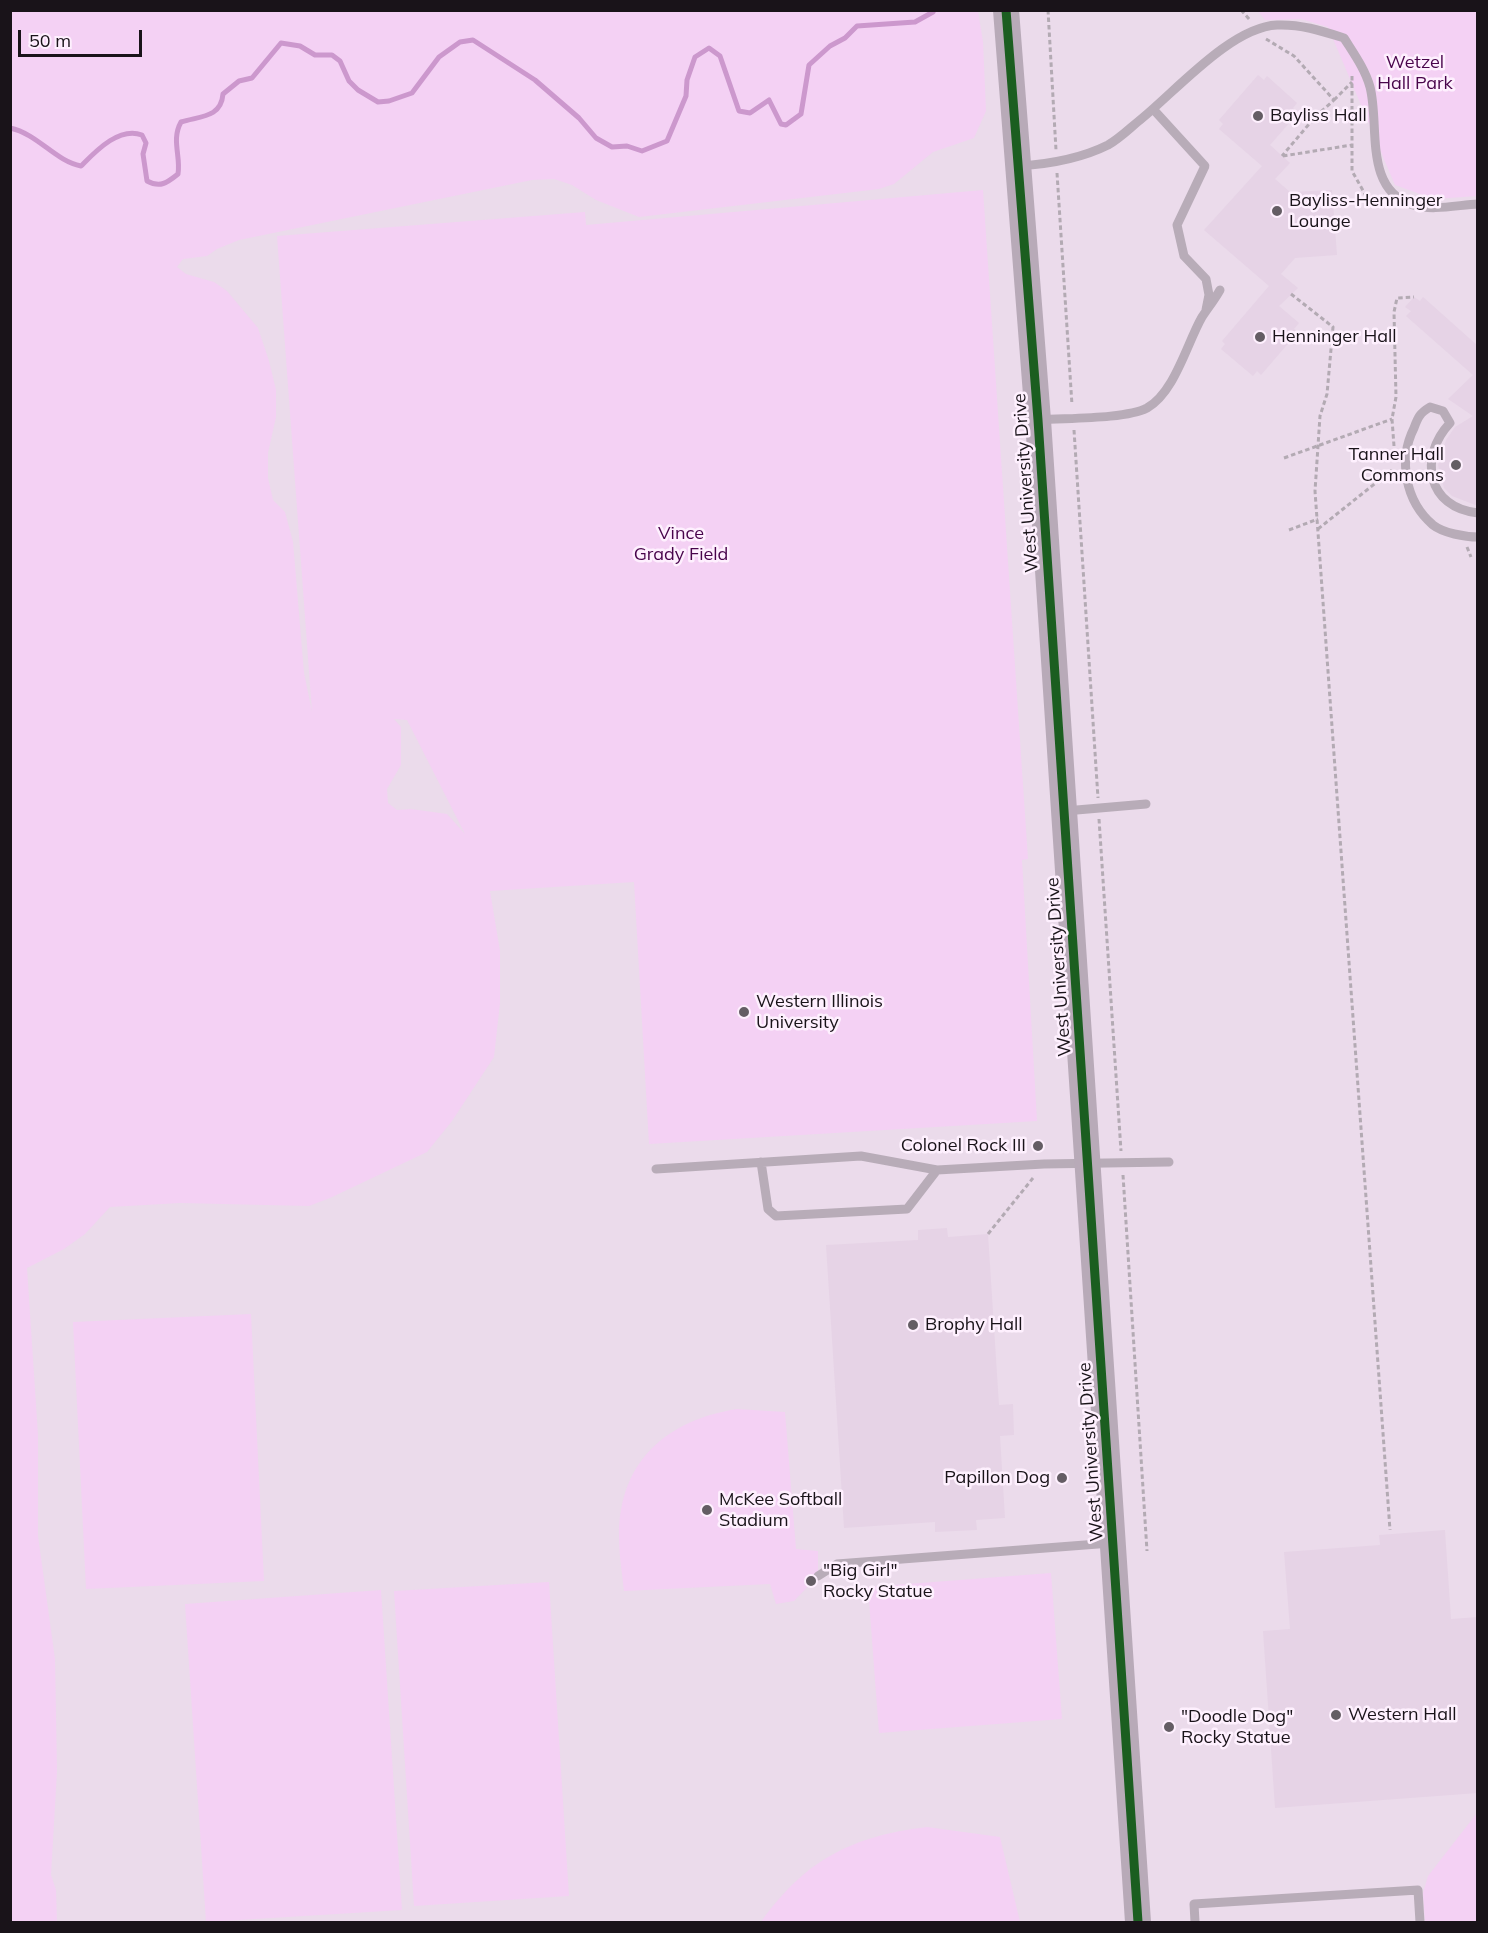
<!DOCTYPE html>
<html>
<head>
<meta charset="utf-8">
<style>
  body { margin:0 }
  #map { position:relative; width:1488px; height:1933px; overflow:hidden; background:#efe6ef; font-family:Mulish,sans-serif }
  canvas { display:block }
  .frame { position:absolute; inset:0; border:12px solid #191319; pointer-events:none }
  .scale { position:absolute; left:18px; top:30px; width:124px; height:27px; box-sizing:border-box; border:3px solid #191319; border-top:0; padding-left:8px; font-size:18px; line-height:21px; white-space:nowrap; color:#191319; -webkit-text-stroke:4px #fef0fe; paint-order:stroke }
</style>
</head>
<body>
<div id="map">
<canvas width="1488" height="1933"></canvas>
<div class="frame"></div>
<div class="scale">50 m</div>
</div>
<script>
const ctx = document.querySelector('canvas').getContext('2d');
ctx.lineJoin = 'round';
function paint(path, color) { ctx.fillStyle = color; ctx.fill(path, 'evenodd'); }
function stroke(path, color, width, dash) { ctx.strokeStyle = color; ctx.lineWidth = width; ctx.lineCap = dash ? 'butt' : 'round'; ctx.setLineDash(dash || []); ctx.stroke(path); }
function drawText(font, color, halo, rows, align = 'center') {
  ctx.font = font + ' Mulish,sans-serif'; ctx.lineWidth = 5; ctx.setLineDash([]); ctx.textBaseline = 'middle'; ctx.strokeStyle = halo; ctx.fillStyle = color; for (const [text, x, y, turn = 0] of rows) {
    ctx.save(); ctx.translate(x, y); ctx.rotate((+turn || 0) * Math.PI / 180); ctx.textAlign = isNaN(turn) ? turn : align; if (halo) ctx.strokeText(text, 0, 0); ctx.fillText(text, 0, 0); ctx.restore();
  }
}
paint(new Path2D(`
  M172,11H1477V1922H11L10,102Z`), '#ebdbeb');
paint(new Path2D(`
  M11,10L978,11L983,42L986,111L974,138L933,152L894,184L879,189L639,217L596,200L572,185L554,179L532,180L239,240L217,249L207,256L183,259L177,267L186,274L214,282L227,291L258,328L269,361L276,390V417L268,453V478L273,500L285,512L293,542L304,673L312,712L277,236L585,212L586,225L983,190L1028,859L1022,860L1037,1121L649,1144L634,882L490,891L500,951V1003L494,1057L452,1121L427,1152L330,1198L309,1206L180,1203L110,1207L85,1234L64,1249L27,1268L38,1435V1536L55,1659L57,1771L51,1875L56,1890L57,1922H13L10,1916ZM394,719L407,720L465,834L447,814L411,809L397,810L388,803L387,789L401,765V727Z
  M1258,11H1477V196L1434,199L1395,185L1328,27L1301,19L1265,20Z
  M251,1314L264,1581L86,1589L73,1322Z
  M737,1409L785,1412L796,1549L818,1551V1576L794,1601L776,1604L770,1584L624,1591C622,1573 619,1554 619,1536C619,1461 667,1420 737,1409Z
  M1051,1573L1062,1719L879,1733L868,1587Z
  M549,1582L569,1896L414,1906L394,1591Z
  M381,1590L402,1910L206,1922L185,1604Z
  M1477,1813V1922H1425L1423,1893L1428,1876Z
  M927,1827L1000,1837L1020,1922H761C805,1860 852,1836 927,1827Z`), '#f4d1f4');
stroke(new Path2D(`
  M10,128C38,134 55,161 81,166C95,152 119,126 142,135L146,143L143,154L147,181C160,188 167,183 178,174C181,156 171,140 181,122C200,116 221,118 223,94L239,81L252,78L281,43L300,46L315,55H332L340,61L349,81L358,90L378,102L389,101L412,93L439,57L460,42L473,40L535,80L579,118L596,138L612,147L627,146L642,151L667,141L686,96L687,80L695,57L709,48L720,56L739,111L750,113L769,100L781,124L786,125L801,114L809,65L830,46L845,38L857,26L915,22L933,12`), '#cc98cd', 5);
paint(new Path2D(`
  M1258,75L1264,80L1267,76L1297,103L1293,108L1298,113L1270,145L1290,163L1275,179L1290,192L1332,190L1337,255L1295,258L1281,274L1298,288L1279,306L1299,323L1294,329L1298,332L1261,375L1257,371L1253,376L1221,349L1225,344L1222,341L1269,286L1204,230L1262,166L1219,129L1223,124L1219,120Z
  M1414,297L1420,301L1423,297L1478,346V506L1452,496L1444,488L1438,465L1446,440L1455,427L1473,416L1448,399L1473,375L1406,316L1411,311L1405,307Z
  M947,1228L948,1237L988,1234L999,1405L1013,1404L1014,1435L1000,1436L1005,1518L976,1520L977,1530L935,1532V1522L844,1528L826,1245L918,1240V1230Z
  M1445,1530L1451,1619L1478,1617V1793L1275,1808L1263,1631L1290,1629L1284,1552L1380,1545L1379,1535Z`), '#e6d3e6');
stroke(new Path2D(`
  M1048,10L1056,150
  M1241,10L1250,20
  M1266,39L1294,56L1334,100L1315,117L1282,156
  M1352,76V171L1369,201
  M1334,100L1352,82
  M1283,156L1352,145
  M1057,173L1072,405
  M1291,294L1333,327L1327,394L1320,416L1315,491L1390,1530
  M1074,430L1098,798
  M1394,446L1392,419L1396,397L1394,312L1397,298L1414,297
  M1284,458L1392,419
  M1318,529L1392,470
  M1289,530L1318,519
  M1467,547L1471,557
  M1099,819L1121,1151
  M1123,1175L1147,1551
  M988,1234L1033,1178`), '#b3aab3', 3, [4.5, 3]);
stroke(new Path2D(`
  M1153,109L1205,166L1177,225L1184,256L1206,279L1209,295L1206,310
  M1019,166C1050,164 1080,159 1108,145C1119,139 1130,128 1140,120C1175,92 1231,27 1277,25C1301,24 1322,31 1344,38C1354,54 1365,69 1370,87C1380,125 1363,190 1413,205C1432,211 1458,205 1478,204
  M1041,420C1066,418 1126,419 1147,408C1175,392 1187,343 1202,317C1208,308 1215,299 1220,290
  M1478,513C1427,508 1418,457 1450,423L1443,411L1430,407C1420,413 1418,417 1414,428C1398,460 1405,501 1433,525C1443,533 1465,537 1478,537
  M1065,811L1146,804
  M761,1162L768,1209L776,1216L907,1209L937,1170
  M656,1169L861,1156L937,1170L1044,1164L1169,1162
  M818,1576L837,1564L1111,1543
  M1195,1922L1194,1904L1418,1890L1420,1922`), '#b8acb8', 9);
stroke(new Path2D(`
  M1006,10L1038,420L1138,1922`), '#b8aab8', 26);
stroke(new Path2D(`
  M1006,10L1038,420L1138,1922`), '#1b5e20', 9);
for (const [x, y, r, color] of [
  [1258,116,6,"#645d64"],
  [1277,211,6,"#645d64"],
  [1260,337,6,"#645d64"],
  [1456,465,6,"#645d64"],
  [744,1012,6,"#645d64"],
  [1038,1146,6,"#645d64"],
  [913,1325,6,"#645d64"],
  [1062,1478,6,"#645d64"],
  [707,1510,6,"#645d64"],
  [811,1581,6,"#645d64"],
  [1336,1715,6,"#645d64"],
  [1169,1727,6,"#645d64"]
]) { const dot = new Path2D(); dot.arc(x, y, r, 0, 2 * Math.PI); ctx.fillStyle = color; ctx.fill(dot); stroke(dot, '#fef0fe', 2); }
drawText('18px', '#48044b', '#fef0fe', [
  ["Wetzel",1415,63],
  ["Hall Park",1415,84],
  ["Vince",681,534],
  ["Grady Field",681,555]
]);
drawText('18px', '#191319', '#fef0fe', [
  ["Bayliss Hall",1270,116],
  ["Bayliss-Henninger",1289,201],
  ["Lounge",1289,222],
  ["Henninger Hall",1272,337],
  ["Tanner Hall",1444,455,"right"],
  ["Commons",1444,476,"right"],
  ["Western Illinois",756,1002],
  ["University",756,1023],
  ["Colonel Rock III",1026,1146,"right"],
  ["Brophy Hall",925,1325],
  ["Papillon Dog",1050,1478,"right"],
  ["McKee Softball",719,1500],
  ["Stadium",719,1521],
  ["\"Big Girl\"",823,1571],
  ["Rocky Statue",823,1592],
  ["Western Hall",1348,1715],
  ["\"Doodle Dog\"",1181,1717],
  ["Rocky Statue",1181,1738]
], 'left');
drawText('18px', '#191319', '#fef0fe', [
  ["West University Drive",1026,483,-94],
  ["West University Drive",1059,967,-94],
  ["West University Drive",1091,1452,-94]
]);
</script>
</body>
</html>
